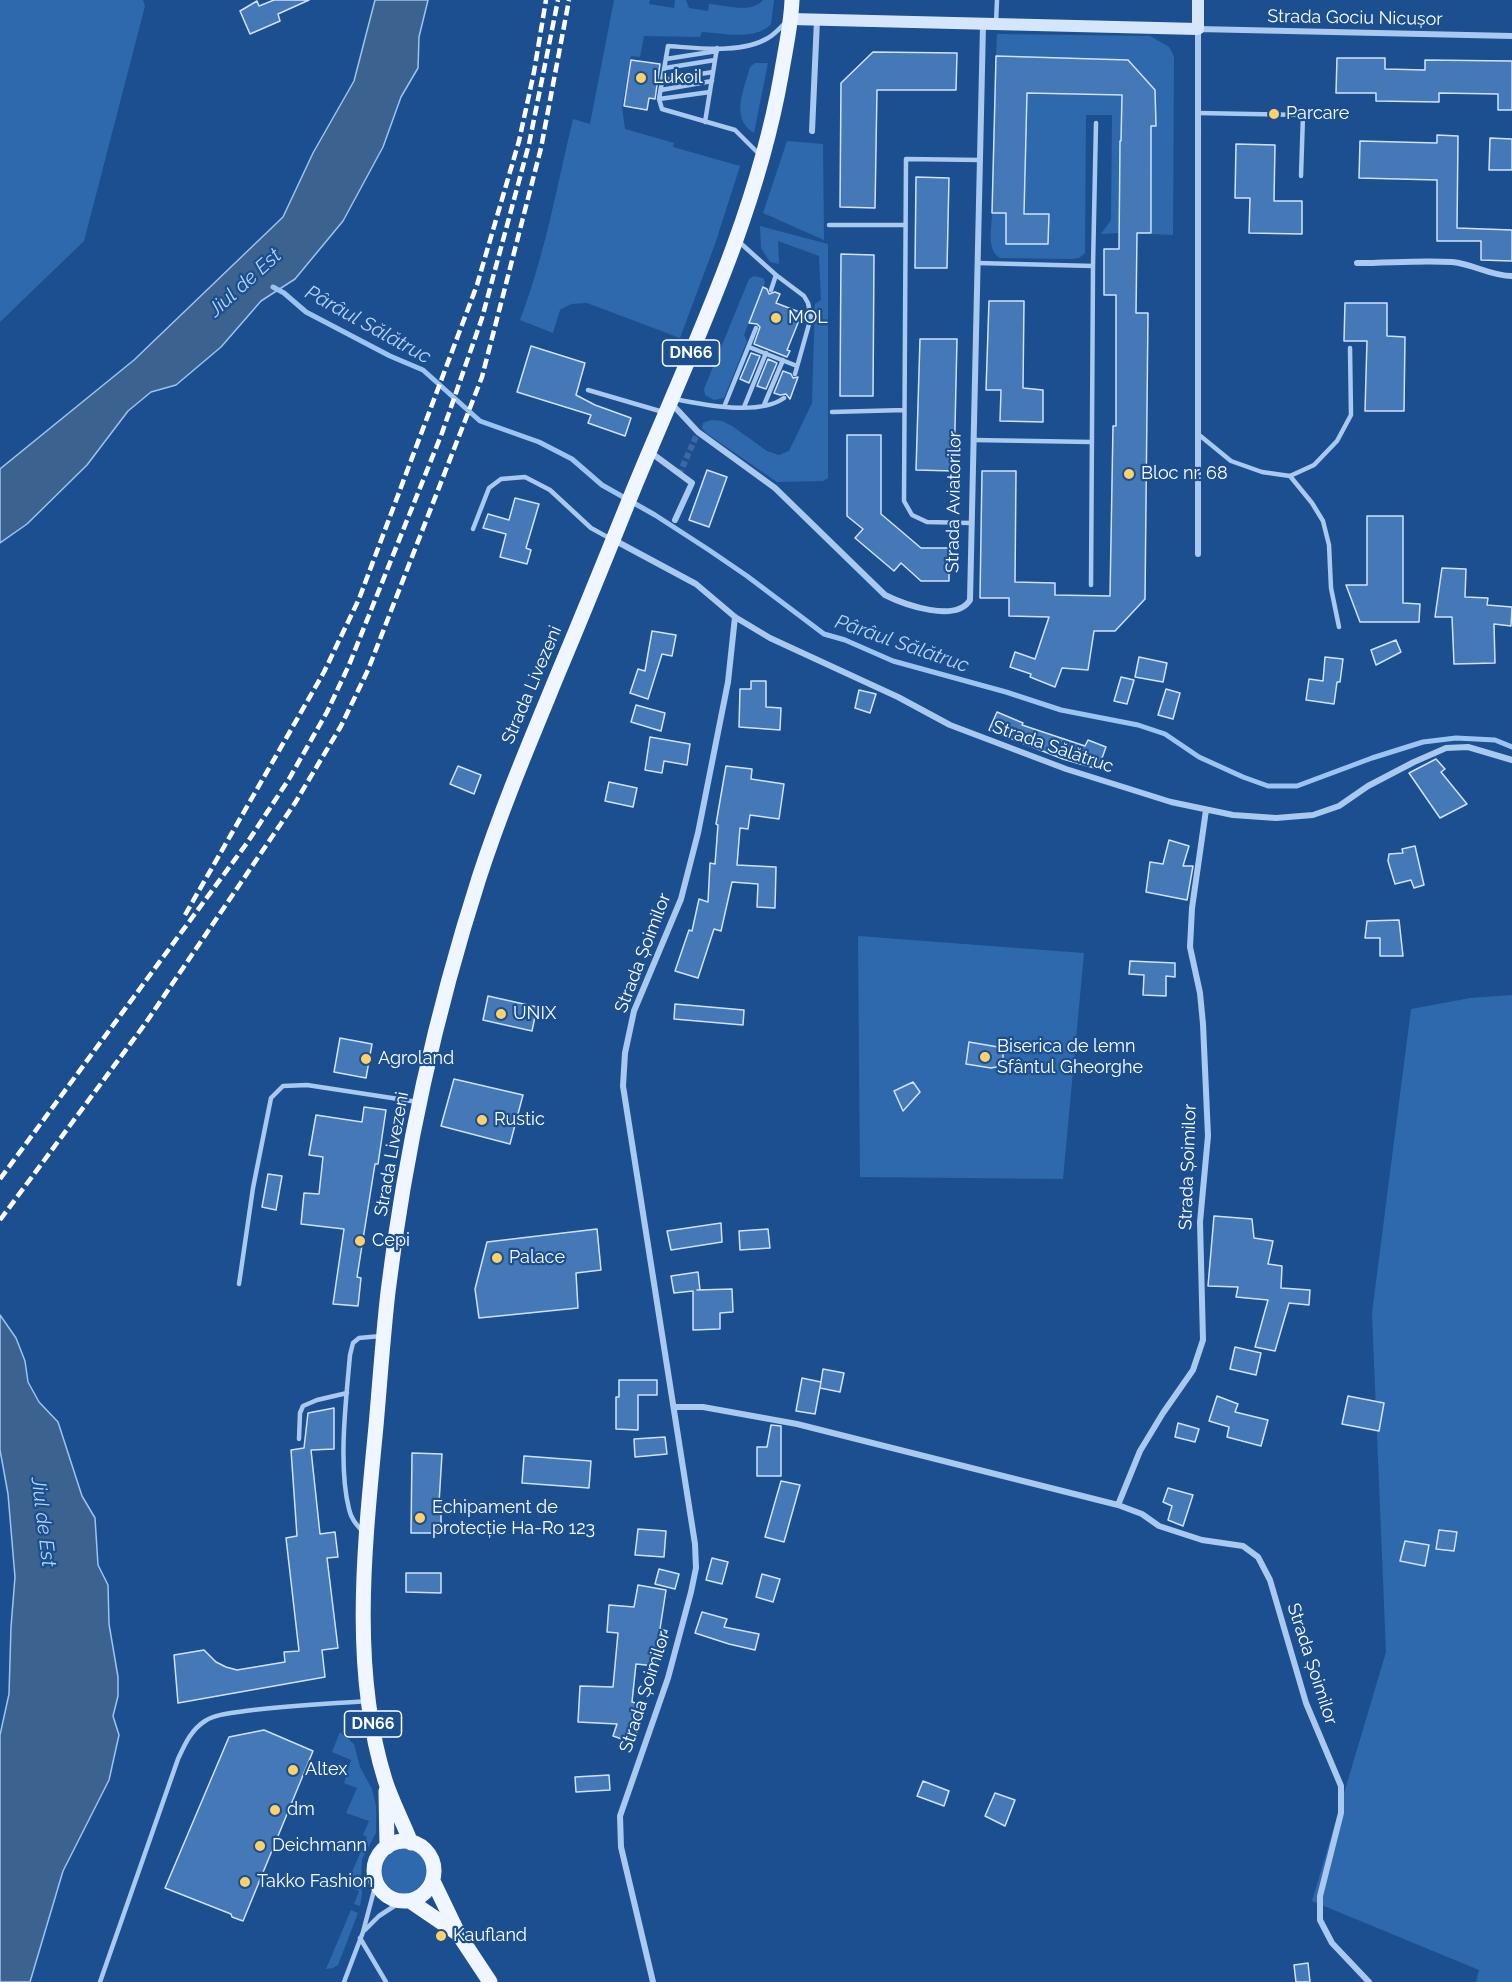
<!DOCTYPE html>
<html>
<head>
<meta charset="utf-8">
<style>
  body { margin:0 }
  canvas { display:block; background:#1b4f8f }
</style>
</head>
<body>
<canvas width="1512" height="1982"></canvas>
<script>
const ctx = document.querySelector('canvas').getContext('2d');
ctx.lineJoin = 'round';
function paint(path, color) { ctx.fillStyle = color; ctx.fill(path, 'evenodd'); }
function stroke(path, color, width, dash) { ctx.strokeStyle = color; ctx.lineWidth = width; ctx.lineCap = dash ? 'butt' : 'round'; ctx.setLineDash(dash || []); ctx.stroke(path); }
function drawText(font, color, halo, rows, align = 'center') {
  ctx.font = font + ' Raleway,sans-serif'; ctx.lineWidth = 4.5; ctx.setLineDash([]); ctx.textBaseline = 'middle'; ctx.strokeStyle = halo; ctx.fillStyle = color; for (const [text, x, y, turn = 0] of rows) {
    ctx.save(); ctx.translate(x, y); ctx.rotate((+turn || 0) * Math.PI / 180); ctx.textAlign = isNaN(turn) ? turn : align; if (halo) ctx.strokeText(text, 0, 0); ctx.fillText(text, 0, 0); ctx.restore();
  }
}
paint(new Path2D(`
  M0,0H143L145,6L84,241L0,322Z
  M614,0H650L649,4L674,8L675,0H686L689,8L708,11L709,4C725,5 752,14 763,0H774L771,24C756,41 722,33 702,32L700,37L644,36L640,57L631,56L622,107L625,129L674,143L673,147L740,166L715,244L680,338L587,303L571,304L560,310L553,333L520,320C545,255 557,186 573,119L590,124Z
  M997,34L1150,36L1169,47L1174,56L1173,235L1152,234L1151,141L1121,142L1119,233L1101,234L1111,220L1112,115H1086L1085,253L1079,258L1072,259L1000,258C986,250 992,227 992,213H1006V243L1048,244L1049,215L1025,214L1026,117L994,116L995,92L1122,96L1121,125H1156L1155,90L1128,60L996,56Z
  M755,63H768L754,133C729,118 745,88 750,67Z
  M787,141L823,144L824,240L763,213Z
  M760,226L828,244V478L823,481L777,482L706,433L702,428L703,423L711,420L722,421L732,426L767,451L779,455L789,451L812,403L815,304L821,300L819,256L778,241L779,264L770,262L761,248Z
  M754,276L763,278L765,282L744,335L747,341L724,398L714,400L705,395L704,389L749,279Z
  M858,936L1084,953L1063,1179L860,1177Z
  M1512,995V1982H1476L1479,1970L1312,1901L1386,1652L1372,1313L1411,1009L1470,998Z
  M340,1732L354,1744L360,1767L372,1789L376,1806V1833L362,1859L361,1877L362,1894L360,1906L354,1904L359,1891L346,1886L367,1837L363,1835L369,1821L346,1813L357,1788L344,1783L351,1760L332,1752Z
  M380 1871a24 24 0 1 1 48 0a24 24 0 1 1-48 0Z
  M351,1910L358,1913L338,1965L333,1968L326,1969Z`), '#2e69ad');
const water = new Path2D(`
  M375,0H428L419,37L418,68L401,97L383,147L343,221L295,279L261,301L221,347L176,385L151,392L128,411L87,465L27,524L0,543V469L134,360L283,217L313,153L354,81Z
  M0,1315L16,1338L25,1361L28,1382L39,1402L58,1422L82,1496L95,1518L98,1565L108,1585L109,1624L118,1677V1696L113,1716L119,1735L109,1780L63,1871L30,1982H0V1735L9,1694L11,1627L15,1577L8,1494L0,1450Z`);
paint(water, '#3c6290');
stroke(water, '#9cc4f0', 1.5);
stroke(new Path2D(`
  M273,287L284,293L306,312L390,356L423,370L480,421L539,442L572,459L602,485L655,515L709,550L747,576L824,634L845,640L893,661L1006,692L1061,710L1138,725L1165,734L1199,757L1243,777L1268,786H1297L1372,758L1423,742L1456,738L1495,740L1512,747`), '#9cc4f0', 5);
const building = new Path2D(`
  M274,0H309L278,14L280,21L250,34L240,11L257,1L259,6Z
  M873,52L957,53L956,90H877L875,208L840,207L841,83Z
  M996,56L1128,60L1155,90L1156,126H1151V233H1137L1136,313H1148L1145,599L1115,631H1094L1088,670L1062,668L1055,687L1030,677L1031,674L1010,667L1015,652L1035,659L1049,617L1009,616V598H980L982,471H1016L1015,582L1055,583V595L1110,596L1113,426H1116V295H1104V249H1119L1120,141H1121L1122,95L1027,93L1024,214H1049L1048,244H1006V213H992Z
  M1337,58H1385V69L1425,70V60L1512,61V110H1498V94L1439,93V102L1376,101V93H1336Z
  M631,60L660,64L655,99L649,98L647,110L624,106Z
  M1437,135L1458,136L1457,228L1512,230V261L1481,260V241H1437V180L1359,178L1360,141L1437,143Z
  M1490,138L1512,139V170H1489Z
  M1236,144L1275,145L1274,201H1302V234L1249,233L1250,198H1235Z
  M916,177L949,178L947,268H915Z
  M841,254L874,255L873,396H840Z
  M763,287L767,289L769,294L775,292L780,294L776,303L802,313L787,350L790,351L787,357L754,344L760,327L757,324L749,323Z
  M989,301H1024L1023,388L1043,390V422L1000,421L1001,390H986Z
  M1345,303H1387V336L1405,337L1404,411H1365L1367,341H1344Z
  M920,339H957L954,471L916,470Z
  M531,346L585,363L576,395L595,405L631,418L625,436L588,423L591,415L517,392Z
  M751,353L760,356L749,383L740,379Z
  M768,359L777,363L766,389L757,386Z
  M783,371L791,374L793,378L798,377L790,399L786,394L780,395L774,393Z
  M847,435H881V514L921,548H949V581H921L901,563L894,571L855,538L863,529L847,516Z
  M707,470L727,477L709,527L689,520Z
  M515,498L539,504L526,548L531,550L527,564L500,557L506,534L483,528L488,514L509,520Z
  M1367,516H1403V603L1420,604L1419,622H1360L1346,585H1367Z
  M1442,568L1466,569L1465,597L1488,598L1487,605L1512,607L1511,626L1494,624L1495,663L1454,664L1452,617H1435Z
  M652,631L676,635L672,656L662,654L648,699L630,693L638,669L645,671Z
  M1396,640L1401,652L1376,665L1371,650Z
  M1139,657L1167,663L1163,682L1135,677Z
  M1325,657L1343,659L1340,682H1337L1334,704L1306,700L1309,679L1323,681Z
  M1121,677L1134,680L1127,704L1114,701Z
  M751,681H766V707L781,708L780,730L739,727L740,689H751Z
  M1166,689L1180,693L1173,719L1158,715Z
  M859,690L876,694L870,713L855,708Z
  M636,705L665,713L661,731L631,722Z
  M997,712L1023,723L1022,725L1085,746L1088,740L1106,747L1098,769L1063,759L989,730Z
  M650,737L690,744L687,765L664,761L662,773L645,770Z
  M1436,759L1445,769L1441,772L1467,804L1440,818L1409,773Z
  M458,766L481,775L474,794L450,784Z
  M726,766L752,769L751,779L784,784L779,819L750,815L748,829L740,828L737,865L776,867L775,908L757,907L758,884L732,882L721,931L714,929L698,978L675,971L689,930L692,931L699,899L708,902L710,863L715,864L718,825L716,824Z
  M609,782L637,788L633,807L605,801Z
  M1169,840L1189,846L1183,866H1193L1187,900L1146,892L1150,862L1163,864Z
  M1415,846L1424,885L1414,888L1411,880L1395,884L1388,861L1389,854L1403,853L1402,849Z
  M1399,920L1403,956H1380V938H1365L1367,921Z
  M1130,961L1175,963V977L1166,976V996L1143,995L1144,975L1129,974Z
  M488,996L537,1007L532,1031L483,1020Z
  M675,1004L744,1010L743,1025L674,1019Z
  M340,1038L372,1044L366,1078L334,1072Z
  M969,1042L998,1047L1003,1054V1061L996,1067L991,1068L966,1064Z
  M454,1079L523,1095L510,1144L441,1126Z
  M913,1082L920,1092L903,1111L894,1091Z
  M364,1107L386,1110L378,1164H375L357,1277L361,1278L358,1306L333,1304L344,1229L301,1224L304,1193L319,1194L323,1157L309,1155L316,1115L362,1122Z
  M268,1174L282,1176L276,1210L262,1207Z
  M1214,1216L1252,1219L1254,1238L1273,1241L1268,1264L1282,1266L1281,1288L1310,1290L1309,1305L1289,1303L1275,1351L1255,1347L1268,1300L1236,1297L1238,1287L1208,1286Z
  M721,1223L722,1242L671,1250L667,1231Z
  M597,1229L601,1270L576,1273L578,1308L479,1318L475,1289L487,1242Z
  M768,1229L770,1248L740,1250L739,1231Z
  M698,1272L700,1290H697L732,1289L733,1312L720,1313V1329L693,1330V1291L674,1293L671,1276Z
  M1235,1347L1261,1353L1256,1375L1230,1369Z
  M823,1369L844,1373L840,1392L820,1388Z
  M802,1378L821,1382L815,1414L796,1411Z
  M619,1380H657V1395H638V1430L616,1429V1397H619Z
  M1217,1396L1238,1404L1235,1412L1268,1420L1261,1446L1227,1437L1229,1427L1209,1421Z
  M1348,1396L1384,1403L1379,1431L1342,1424Z
  M334,1408V1449L311,1450L320,1534L335,1532L338,1557L327,1558L338,1648L322,1650L325,1677L178,1703L174,1655L204,1650L216,1662L226,1667L237,1670L285,1662L284,1652L299,1651L286,1538L297,1536L291,1450L304,1448L308,1413Z
  M1178,1423L1199,1429L1195,1442L1175,1437Z
  M771,1425L781,1426V1476H757V1447H767Z
  M665,1437L667,1454L635,1457L634,1439Z
  M412,1453L442,1454L439,1503H441V1533H411Z
  M524,1456L591,1461L589,1488L522,1483Z
  M781,1481L800,1485L784,1542L765,1537Z
  M1168,1488L1193,1495L1183,1526L1168,1520L1172,1506L1163,1502Z
  M638,1529L666,1531L664,1557L635,1555Z
  M1439,1530L1457,1532L1454,1551L1436,1549Z
  M1405,1541L1429,1545L1425,1566L1400,1561Z
  M712,1558L728,1562L722,1584L706,1580Z
  M659,1569L679,1574L675,1589L655,1584Z
  M406,1573H441V1593L406,1592Z
  M762,1574L780,1579L773,1602L756,1597Z
  M638,1585L666,1590L660,1629L667,1631L656,1659L655,1666L636,1664L632,1702L646,1706L633,1743L613,1736L617,1724L578,1722L580,1686L613,1687L618,1633L607,1632L609,1605L634,1607Z
  M702,1612L727,1619L724,1627L759,1634L755,1650L729,1644L695,1633Z
  M264,1730L313,1751L243,1921L232,1917L231,1914L165,1888L229,1737Z
  M609,1775L610,1790L576,1792L575,1777Z
  M923,1781L949,1791L944,1806L917,1796Z
  M995,1793L1015,1800L1005,1826L985,1816Z
  M1308,1963L1310,1982H1296L1294,1965Z`);
paint(building, '#4478b7');
stroke(building, '#cfe3fa', 1.5);
stroke(new Path2D(`
  M679,475L698,432`), '#3d69a0', 6, [6, 3]);
stroke(new Path2D(`
  M996,23L997,0
  M666,59L717,51
  M665,68L715,60
  M662,80L713,72
  M661,90L712,81
  M659,99L710,92
  M1198,113L1303,115L1301,176
  M705,122L717,48
  M760,155L735,130L662,109L659,99L668,46C698,48 742,54 768,38C775,34 781,27 786,22
  M829,225H904
  M737,240L776,275L804,296L808,303L811,317L795,374
  M978,263L1093,266L1096,123
  M771,290L776,275
  M749,347L797,366
  M588,390L663,412
  M675,399C704,405 759,416 784,398
  M764,405L783,360
  M724,407L756,328
  M744,407L766,353
  M832,412L904,410
  M1198,434L1231,461L1262,472L1290,476L1314,465L1337,441L1351,415L1350,348
  M974,440L1092,442
  M1290,476L1312,503L1323,521L1329,545L1331,588L1339,627
  M971,523L927,522L912,515L904,501L906,159L980,160
  M473,529L489,488L501,479L525,477L550,490L591,528L611,539
  M1091,585L1093,266
  M239,1284L253,1188L271,1098L283,1086L307,1085L418,1102
  M299,1439L300,1413L303,1406L317,1400L347,1393
  M363,1532C357,1525 351,1519 349,1509C338,1465 346,1401 350,1355L353,1343L359,1338L381,1336
  M365,1930L379,1916L402,1901
  M360,1938L386,1982
  M100,1982L178,1759C185,1744 191,1730 205,1721C216,1714 232,1713 245,1711C285,1706 326,1704 367,1701
  M344,1982L363,1932L376,1883`), '#a9c9ee', 4.5);
stroke(new Path2D(`
  M812,131L817,20
  M1357,263C1389,263 1421,260 1452,262C1474,264 1490,276 1512,276
  M671,403L698,432L775,488L885,595C905,605 956,623 970,600L983,25
  M650,452L692,483L675,520
  M614,540L696,584L735,617L770,638L898,697L950,725L1066,769L1171,802L1233,815L1276,818L1313,815L1339,806L1368,786L1414,762L1446,748L1468,747L1512,760
  M1198,554V29L1512,36
  M674,1407H703L797,1424L1118,1505L1142,1514L1159,1526L1202,1540L1243,1546L1258,1557L1270,1580L1306,1703L1341,1786V1813L1320,1896V1920L1332,1943L1369,1982
  M1118,1505L1140,1451L1163,1413L1193,1370L1203,1340L1200,1222L1208,1136L1203,1024L1200,993L1190,947L1192,908L1206,810
  M653,1982L621,1847L620,1816L668,1678L691,1592L696,1568L695,1544L623,1086L625,1053L634,1011L681,899L698,833L728,682L735,617`), '#a9c9ee', 6);
stroke(new Path2D(`
  M791,19L1198,29V0`), '#d6e6fa', 12);
stroke(new Path2D(`
  M386,1791L387,1847
  M374 1871a30 30 0 1 1 60 0a30 30 0 1 1-60 0Z
  M411,1843C403,1822 392,1802 385,1780C350,1667 365,1542 376,1426C380,1381 383,1336 388,1292C405,1152 436,1012 479,878C502,807 531,739 559,671C584,612 608,552 632,493C688,356 755,223 781,76C785,51 791,26 792,0
  M433,1881L459,1935L490,1982
  M410,1901L457,1933`), '#f0f6ff', 15);
stroke(new Path2D(`
  M185,915L324,672L359,599L477,285L519,141L534,72L546,0
  M0,1179L247,843L289,779L327,712L349,665L442,433L482,318L529,144L558,0
  M0,1220L145,1024L295,803L341,726L368,670L482,377L541,148L569,0`), '#fff', 4.5, [10, 4.5]);
for (const [x, y, r, color] of [
  [641,78,6,"#ffd166"],
  [1274,114,6,"#ffd166"],
  [776,318,6,"#ffd166"],
  [1129,474,6,"#ffd166"],
  [501,1014,6,"#ffd166"],
  [985,1057,6,"#ffd166"],
  [366,1059,6,"#ffd166"],
  [482,1120,6,"#ffd166"],
  [360,1241,6,"#ffd166"],
  [497,1258,6,"#ffd166"],
  [420,1518,6,"#ffd166"],
  [293,1770,6,"#ffd166"],
  [275,1810,6,"#ffd166"],
  [260,1846,6,"#ffd166"],
  [245,1882,6,"#ffd166"],
  [441,1936,6,"#ffd166"]
]) { const dot = new Path2D(); dot.arc(x, y, r, 0, 2 * Math.PI); ctx.fillStyle = color; ctx.fill(dot); stroke(dot, '#1b4f8f', 2); }
for (const [x, y, w] of [
  [691,353,57],
  [373,1724,57]
]) { const box = new Path2D(); box.roundRect(x - w / 2, y - 13, w, 26, 4.5); ctx.fillStyle = '#1b4f8f'; ctx.fill(box); stroke(box, '#fff', 1.5); }
drawText('bold 16px', '#fff', null, [
  ["DN66",691,353],
  ["DN66",373,1724]
]);
drawText('18px', '#fff', '#1b4f8f', [
  ["Strada Gociu Nicușor",1355,18,1],
  ["Strada Aviatorilor",954,502,-89],
  ["Strada Livezeni",532,685,-67],
  ["Strada Sălătruc",1053,747,19],
  ["Strada Șoimilor",643,953,-69],
  ["Strada Livezeni",392,1154,-80],
  ["Strada Șoimilor",1188,1167,-88],
  ["Strada Șoimilor",1312,1664,72],
  ["Strada Șoimilor",645,1692,-72]
]);
drawText('18px', '#fff', '#1b4f8f', [
  ["Lukoil",653,78],
  ["Parcare",1286,114],
  ["MOL",788,318],
  ["Bloc nr. 68",1141,474],
  ["UNIX",513,1014],
  ["Biserica de lemn",997,1047],
  ["Sfântul Gheorghe",997,1068],
  ["Agroland",378,1059],
  ["Rustic",494,1120],
  ["Cepi",372,1241],
  ["Palace",509,1258],
  ["Echipament de",432,1508],
  ["protecție Ha-Ro 123",432,1529],
  ["Altex",305,1770],
  ["dm",287,1810],
  ["Deichmann",272,1846],
  ["Takko Fashion",257,1882],
  ["Kaufland",453,1936]
], 'left');
drawText('italic 20px', '#b5d3f5', '#1b4f8f', [
  ["Jiul de Est",245,283,-42],
  ["Pârâul Sălătruc",368,325,29],
  ["Pârâul Sălătruc",902,644,19],
  ["Jiul de Est",43,1522,83]
]);
</script>
</body>
</html>
